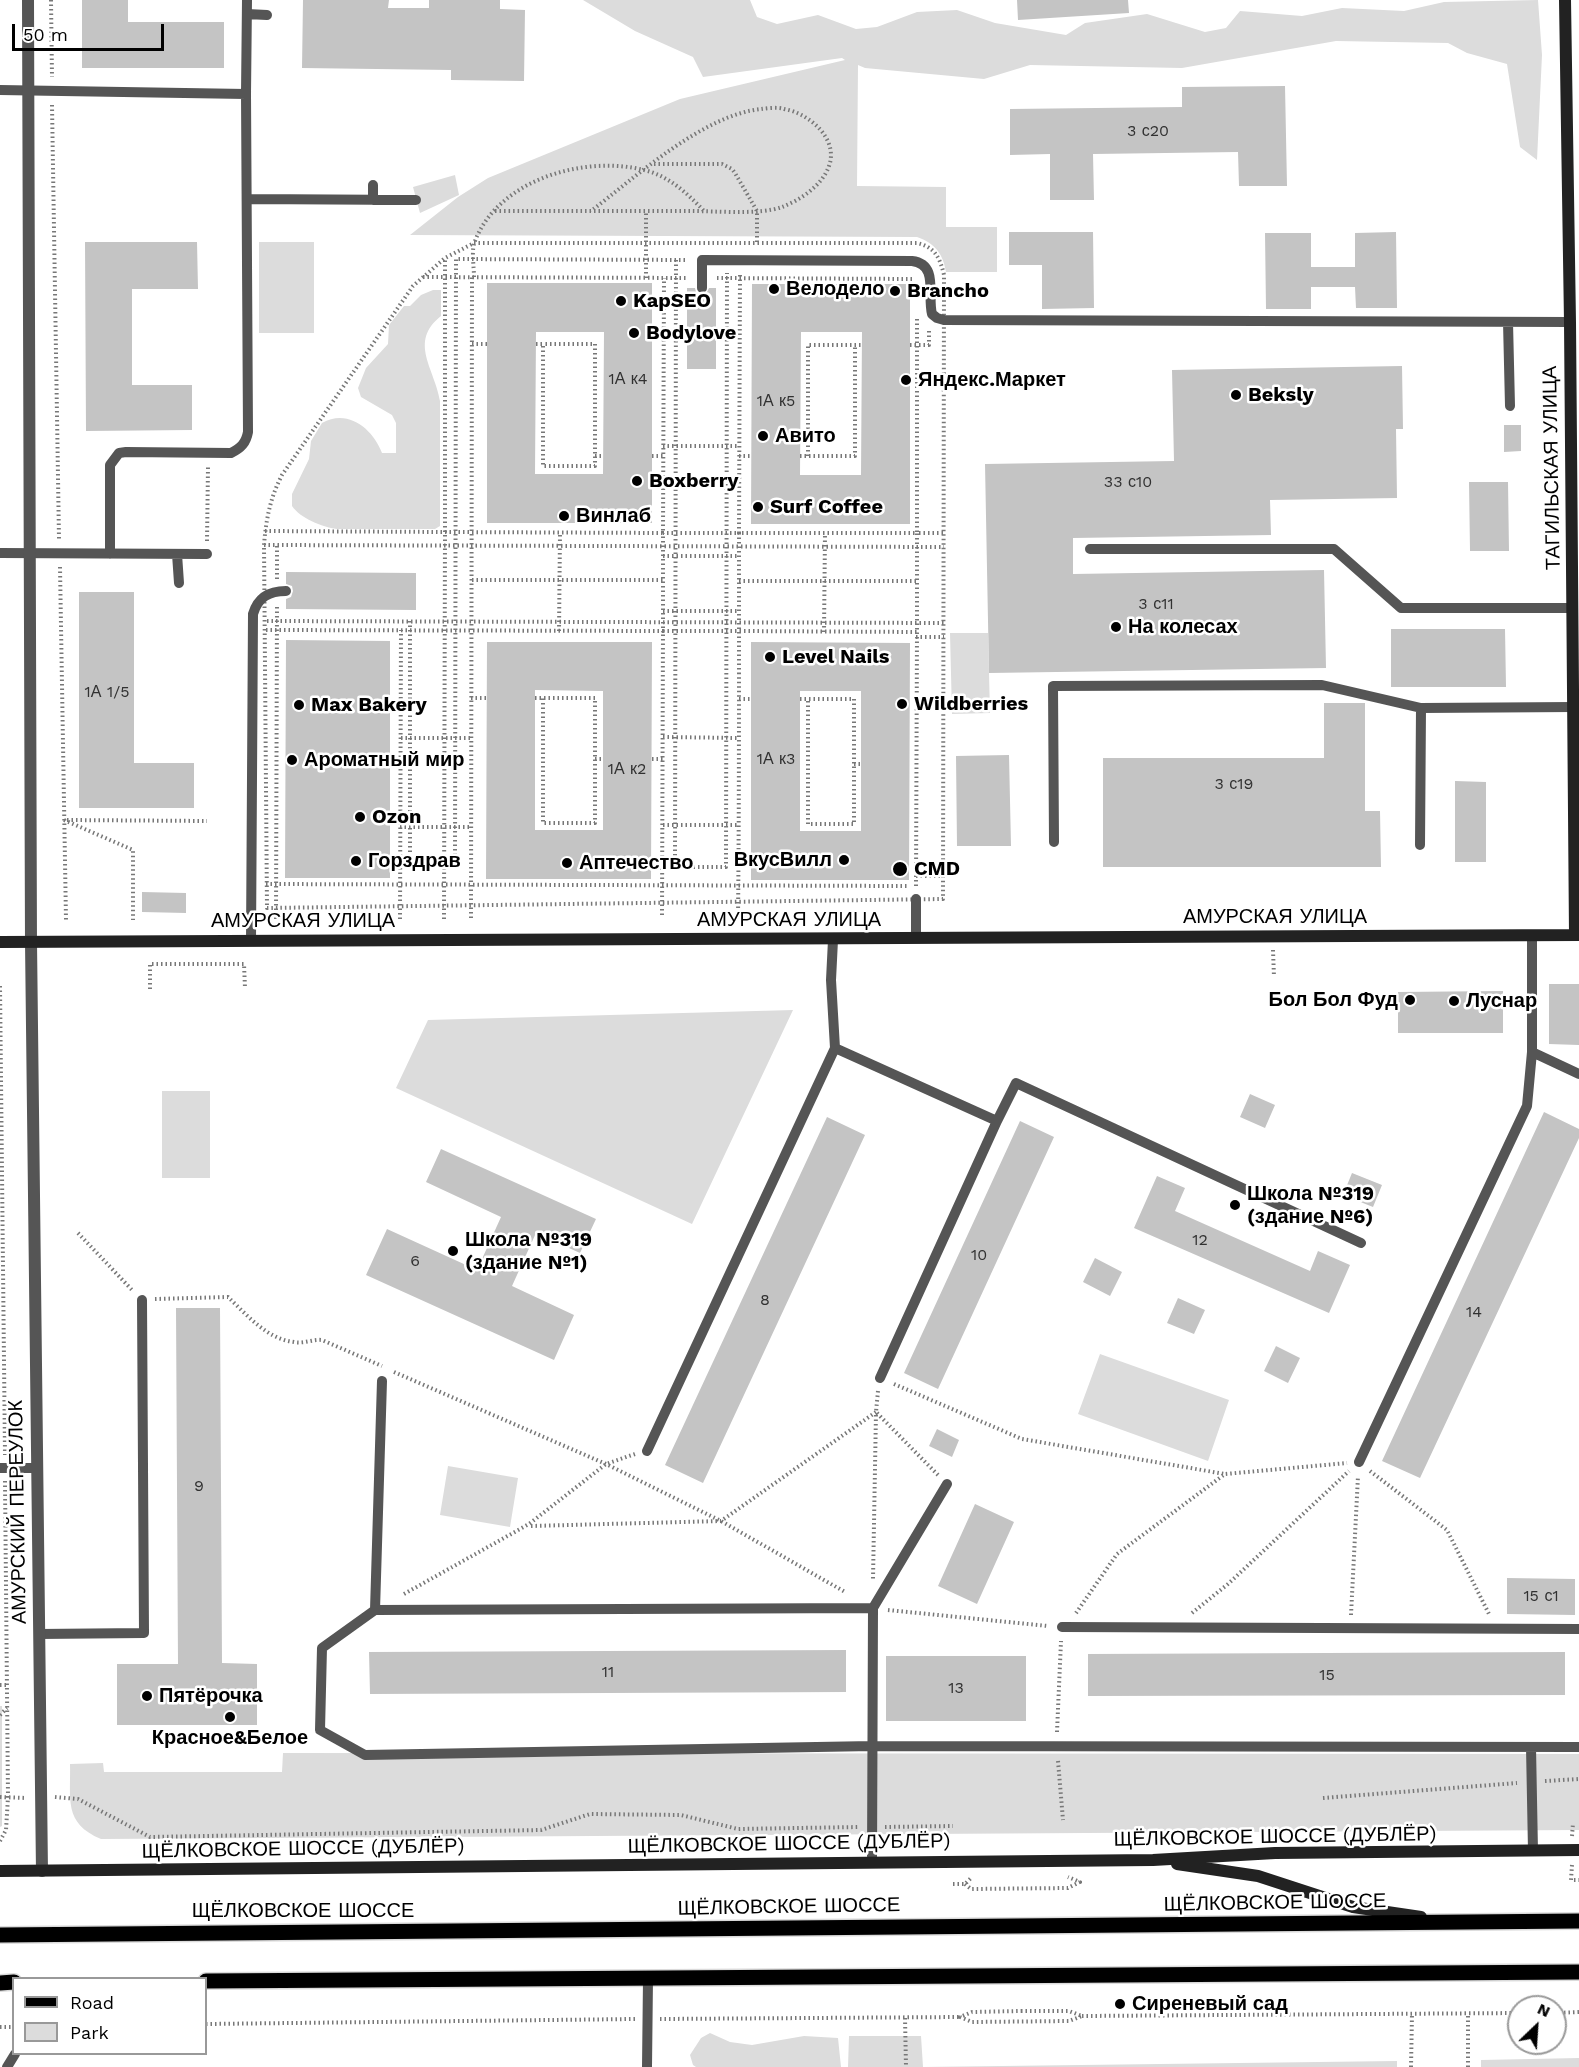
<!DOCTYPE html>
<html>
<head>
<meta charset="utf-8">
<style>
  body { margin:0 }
  #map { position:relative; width:1579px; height:2067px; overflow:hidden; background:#fff; font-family:"Work Sans",sans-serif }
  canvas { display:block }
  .legend { position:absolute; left:12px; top:1977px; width:195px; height:78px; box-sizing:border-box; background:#fff; border:2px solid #999; margin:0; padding:8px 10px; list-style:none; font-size:18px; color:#000 }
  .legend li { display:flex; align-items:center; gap:12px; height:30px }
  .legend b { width:30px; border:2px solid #999 }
  .north { position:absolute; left:1507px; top:1995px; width:60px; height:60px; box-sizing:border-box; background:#fff; border:2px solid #999; border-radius:50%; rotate:25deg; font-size:16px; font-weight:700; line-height:24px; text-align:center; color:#000 }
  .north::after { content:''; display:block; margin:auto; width:21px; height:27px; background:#000; clip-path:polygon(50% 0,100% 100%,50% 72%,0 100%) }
  .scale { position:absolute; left:12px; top:24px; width:152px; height:27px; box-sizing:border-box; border:3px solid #000; border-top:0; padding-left:8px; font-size:18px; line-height:21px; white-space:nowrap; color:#000; -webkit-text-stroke:4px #fff; paint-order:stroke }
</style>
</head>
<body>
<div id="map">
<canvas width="1579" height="2067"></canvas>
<ul class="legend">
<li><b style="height:8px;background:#000"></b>Road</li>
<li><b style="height:16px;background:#dcdcdc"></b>Park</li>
</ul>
<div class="north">N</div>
<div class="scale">50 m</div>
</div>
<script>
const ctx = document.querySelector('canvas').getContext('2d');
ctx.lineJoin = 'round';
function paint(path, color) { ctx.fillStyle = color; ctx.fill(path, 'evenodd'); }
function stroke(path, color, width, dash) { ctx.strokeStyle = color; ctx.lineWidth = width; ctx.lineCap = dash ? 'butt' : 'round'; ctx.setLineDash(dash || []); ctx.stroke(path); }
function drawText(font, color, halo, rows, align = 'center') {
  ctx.font = font + ' "Work Sans",sans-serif'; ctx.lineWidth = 5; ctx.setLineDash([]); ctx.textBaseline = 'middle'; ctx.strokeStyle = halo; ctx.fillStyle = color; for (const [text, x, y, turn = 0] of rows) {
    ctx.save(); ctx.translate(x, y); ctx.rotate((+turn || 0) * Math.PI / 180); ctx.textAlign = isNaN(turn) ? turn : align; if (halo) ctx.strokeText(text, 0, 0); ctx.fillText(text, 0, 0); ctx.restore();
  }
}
paint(new Path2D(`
  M583,0H750L757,17L777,24L818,15L856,29L877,27L917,12L957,10L995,23L1066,35L1085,23L1147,14L1205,32L1226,28L1240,11L1302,16L1342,8L1404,11L1444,2L1538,0L1542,55L1537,160L1520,147L1507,64L1467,53L1448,43L1336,41L1182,68L1030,65L984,79L865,68L858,65L857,186L946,187V227H997V272H946C943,254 935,243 917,237L410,235L458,197L488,178L680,99L845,60L842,58L703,77L693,57L635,31Z
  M455,175L459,195L420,213L413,187Z
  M259,242H314V333H259Z
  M433,290H441V316C408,342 435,369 440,401V526L435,529H337C322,527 300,518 292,506V494L309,459L311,441L322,423C348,408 373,429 382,453H396V423L392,415L361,397L358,388L366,368L388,344L389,325L404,306H410L421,295Z
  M950,633H988L990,713L952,714Z
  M793,1010L692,1224L396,1088L428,1020Z
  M162,1091H210V1178H162Z
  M1100,1354L1229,1400L1208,1461L1078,1414Z
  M448,1466L518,1478L510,1527L440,1515Z
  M0,1706H2V1826L0,1827Z
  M283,1753L1579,1754V1830L101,1839C63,1823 71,1799 70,1764L103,1763L104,1772H282Z
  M710,2033L730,2042L752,2045L804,2036L838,2038L841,2067H696L693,2065L690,2055L701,2038Z
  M849,2036H921L923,2067L1397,2061V2067H848Z
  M1579,2058V2067H1481V2060Z`), '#dcdcdc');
paint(new Path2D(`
  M82,0H128V22H224V68H82Z
  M303,0H389L388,8H429V0H500V9L525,10L524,81L451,80V70L302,68Z
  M1017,0H1128L1129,13L1018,20Z
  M1285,86L1287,186H1239L1238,152L1093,154L1094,200H1050V154L1010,155V109L1182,107V87Z
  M1009,232H1093L1094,308L1042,309V265H1009Z
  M1396,232L1397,308H1356L1355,287H1311V309H1266L1265,233H1311V267H1355V233Z
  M85,242H197L198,289H132V385H192V430L86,431Z
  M487,283H652V523H487ZM536,332H604L603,474H535Z
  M752,284H910V524H751ZM801,332H862L861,475H800Z
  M687,288H695L696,292L701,295L706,294L709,288H716V369H687Z
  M1402,366L1403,429H1396L1397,498L1270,500L1271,535L1073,538V574L1324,570L1326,668L989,673L985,464L1174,461L1172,370Z
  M1504,425H1521V451L1504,452Z
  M1469,482H1508L1509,551H1470Z
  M286,572L416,573V610L286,609V599L291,597L293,591L292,586L286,584Z
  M79,592H134V763H194V808H79Z
  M1391,629H1505L1506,687H1391Z
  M286,640L390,641V878H285Z
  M487,642H652L651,879H486ZM535,690L603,691V830H535Z
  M751,642L910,643L909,880H751ZM800,691H861V831H800Z
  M1324,703H1365V811H1380L1381,867H1103V758H1324Z
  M1009,755L1011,846H957L956,756Z
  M1455,781L1486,782V862H1455Z
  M142,892L186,893V913L142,912Z
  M1549,984H1579V1045L1549,1044Z
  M1503,991V1033H1398V992Z
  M1250,1094L1275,1105L1265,1128L1240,1117Z
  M1544,1112L1579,1129V1138L1420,1478L1382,1461Z
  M827,1117L865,1135L703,1483L665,1465Z
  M1020,1121L1054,1137L938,1389L904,1373Z
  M441,1149L596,1219L580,1253L536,1233L512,1286L574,1315L554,1360L366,1275L387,1229L477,1270L501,1217L426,1182Z
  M1352,1173L1382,1185L1373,1207L1343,1195Z
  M1157,1176L1185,1188L1175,1211L1310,1271L1318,1251L1350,1265L1329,1313L1134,1228Z
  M1095,1258L1122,1272L1110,1296L1083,1282Z
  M1178,1298L1205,1310L1194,1334L1167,1323Z
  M176,1308H220L222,1663L257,1664V1725H117V1664H178Z
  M1276,1346L1300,1358L1288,1383L1264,1371Z
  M937,1429L959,1440L952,1457L929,1446Z
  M975,1504L1014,1522L977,1604L938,1586Z
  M1507,1578L1575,1579V1615L1507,1614Z
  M846,1650V1692L370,1694L369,1652Z
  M1565,1652V1695L1088,1696V1654Z
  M886,1656H1026V1721H886Z`), '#c4c4c4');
const primary = new Path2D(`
  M0,1935L1579,1921
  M206,1981L1579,1972
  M0,1983L14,1982`);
stroke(primary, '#dbdbdb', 18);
stroke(new Path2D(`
  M51,0L52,77
  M52,105L59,539
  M654,164H722L732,169L735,173L757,211V243
  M495,211C561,211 626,211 691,211C716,211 760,215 782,207C800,200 822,186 829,166C839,139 809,113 784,109C778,107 768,108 761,109C703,115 637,176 591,211
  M474,243H917C935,247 940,258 944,275L943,899L267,908L264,545C266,520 270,498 282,475L413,286L445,258Z
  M676,260L675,867H726L727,273
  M423,277L688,278
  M474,277C474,266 471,250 475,241C499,179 585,155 644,170C669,176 687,193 704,211
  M646,278V211
  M717,278L913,279
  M917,319V533H944
  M472,344H487
  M536,344H543V466H595V344H543
  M910,345H929V331H931
  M663,446H739
  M595,456H603
  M652,456H663
  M739,456H752
  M800,456H855V345
  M808,456V345H861
  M265,531L445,532V258
  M207,541L208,467
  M264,545L944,547
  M663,556H739
  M60,567L66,920
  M277,579V545
  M472,580H663
  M739,581H916
  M663,611H739
  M267,621L944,623
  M410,621V864H455L456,259L688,260
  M266,630L663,631L662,917
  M559,631L560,533
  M824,632L825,533
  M916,637H944
  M471,698H487
  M535,698H595V823H543V698
  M739,699H751
  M800,699H854V824H808V699
  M663,737L739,738
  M401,738H471
  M595,759H603
  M652,759H663
  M854,764H861
  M64,820L133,850V920
  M67,820L207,821
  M663,825H739
  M400,827H471
  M916,876H943
  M266,884L909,886
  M916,886L917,632
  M738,917C739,822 739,727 739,631V533H663V631H739L917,632V533H739L740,275
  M471,918L472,277
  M276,919L277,605
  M400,919L401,630
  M444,919L445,532L663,533L664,278
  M1273,950L1274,977
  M0,986L5,1455
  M150,989V964H244L245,988
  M78,1233L133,1291
  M155,1299L228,1297C247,1315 267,1339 294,1342C304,1344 313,1339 322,1340L382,1366
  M394,1372L606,1464L721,1521L845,1592
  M894,1384L1022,1439L1225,1474
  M878,1391L876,1412L938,1475
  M1370,1471L1447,1530L1489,1614
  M531,1526L721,1521L876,1412L873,1579
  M404,1594L529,1524L606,1464L635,1454
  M888,1610L1048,1626
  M1076,1613L1117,1554L1225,1474L1347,1463
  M1192,1613L1228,1584L1349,1471
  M1351,1615L1358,1476
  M0,1685H7
  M0,1715L7,1708
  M1057,1732L1061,1641
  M1058,1761L1063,1820
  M1545,1781L1579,1779
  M0,1797L27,1798
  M55,1797L78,1799L150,1837L541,1830L590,1814L681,1815L738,1829L859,1827
  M1323,1798L1517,1783
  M885,1827L953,1826
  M1572,1836L1573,1823
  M0,1841L6,1830L8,1797L5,1481
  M1572,1865L1571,1880H1579
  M953,1884H965L971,1878H973
  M965,1884L971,1889L1068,1888L1080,1882L1068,1877
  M1021,2011H1069L1082,2016L1069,2021L972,2022L960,2017L972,2012Z
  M1555,2013L1579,2012
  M1082,2016L1519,2013
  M905,2018L906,2067
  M660,2019L960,2017
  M206,2024L635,2019
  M0,2027H14
  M1411,2067L1412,2014
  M1468,2067V2014`), '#777', 4, [1.5, 3]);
stroke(new Path2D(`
  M247,14L267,15
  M0,90L246,94
  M247,199L416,200
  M373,200V185
  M702,288V260L912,261C939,264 927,295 932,314L937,318L944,320L1570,322
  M1508,322L1510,406
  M1090,549H1334L1401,608H1573
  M0,553L207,554
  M110,554V465L119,453L126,452L231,453C241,448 246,443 248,432L246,94L247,0
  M177,554L179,583
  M1054,842L1053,686L1322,685L1421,708L1574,707
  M1420,845L1421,708
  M916,938V899
  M251,941L253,614C258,597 269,591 286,591
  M835,1048L997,1121L880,1378
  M1532,1052L1579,1074
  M997,1121L1016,1083L1361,1243
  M647,1451L835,1048L831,980L833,940
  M1359,1462L1527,1106L1532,1052V935
  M0,1468H37
  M873,1608L375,1610L322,1648L320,1730L365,1755L873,1746L1579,1747
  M375,1610L382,1381
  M1062,1627L1579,1629
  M39,1634L144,1633L142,1300
  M1531,1747L1533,1851
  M872,1862L873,1608L947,1484
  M7,2067L15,2054
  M647,2067L648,1979`), '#555', 10);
stroke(new Path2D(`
  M28,0L31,942L42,1871`), '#555', 12);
stroke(new Path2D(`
  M1565,0L1570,322L1575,935
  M0,942L1579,935
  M1177,1864L1258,1876L1353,1907L1421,1917
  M0,1871L1153,1860L1275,1853L1579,1850`), '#222', 12);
stroke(primary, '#000', 15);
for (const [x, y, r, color] of [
  [774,289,6,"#000"],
  [895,291,6,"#000"],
  [621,301,6,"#000"],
  [634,333,6,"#000"],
  [906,380,6,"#000"],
  [1236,395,6,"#000"],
  [763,436,6,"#000"],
  [637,481,6,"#000"],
  [758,507,6,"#000"],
  [564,516,6,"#000"],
  [1116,627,6,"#000"],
  [770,657,6,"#000"],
  [902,704,6,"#000"],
  [299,705,6,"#000"],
  [292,760,6,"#000"],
  [360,817,6,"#000"],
  [844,860,6,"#000"],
  [356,861,6,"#000"],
  [567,863,6,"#000"],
  [900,869,8,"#000"],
  [1410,1000,6,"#000"],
  [1454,1001,6,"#000"],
  [1235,1205,6,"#000"],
  [453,1251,6,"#000"],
  [147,1696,6,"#000"],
  [230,1717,6,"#000"],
  [1120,2004,6,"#000"]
]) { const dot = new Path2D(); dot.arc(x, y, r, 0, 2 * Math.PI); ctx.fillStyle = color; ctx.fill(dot); stroke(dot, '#fff', 2); }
drawText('16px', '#313131', null, [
  ["3 с20",1148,131],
  ["1А к4",628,379],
  ["1А к5",776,401],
  ["33 с10",1128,482],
  ["3 с11",1156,604],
  ["1А 1/5",107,692],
  ["1А к3",776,759],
  ["1А к2",627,769],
  ["3 с19",1234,784],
  ["12",1200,1240],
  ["10",979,1255],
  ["6",415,1261],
  ["8",765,1300],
  ["14",1474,1312],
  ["9",199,1486],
  ["15 с1",1541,1596],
  ["11",608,1672],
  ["15",1327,1675],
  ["13",956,1688]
]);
drawText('bold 20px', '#000', '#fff', [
  ["Велодело",786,289],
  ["Brancho",907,291],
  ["KapSEO",633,301],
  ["Bodylove",646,333],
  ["Яндекс.Маркет",918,380],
  ["Beksly",1248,395],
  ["Авито",775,436],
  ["Boxberry",649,481],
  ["Surf Coffee",770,507],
  ["Винлаб",576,516],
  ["На колесах",1128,627],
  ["Level Nails",782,657],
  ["Wildberries",914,704],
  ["Max Bakery",311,705],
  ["Ароматный мир",304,760],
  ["Ozon",372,817],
  ["ВкусВилл",832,860,"right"],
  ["Горздрав",368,861],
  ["Аптечество",579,863],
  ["CMD",914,869],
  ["Бол Бол Фуд",1398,1000,"right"],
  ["Луснар",1466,1001],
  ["Школа №319",1247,1194],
  ["(здание №6)",1247,1217],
  ["Школа №319",465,1240],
  ["(здание №1)",465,1263],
  ["Пятёрочка",159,1696],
  ["Красное&Белое",230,1738,"center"],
  ["Сиреневый сад",1132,2004]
], 'left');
drawText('20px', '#000', '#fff', [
  ["ТАГИЛЬСКАЯ УЛИЦА",1552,468,-91],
  ["АМУРСКАЯ УЛИЦА",1275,917],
  ["АМУРСКАЯ УЛИЦА",789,920],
  ["АМУРСКАЯ УЛИЦА",303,921],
  ["АМУРСКИЙ ПЕРЕУЛОК",18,1512,-91],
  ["ЩЁЛКОВСКОЕ ШОССЕ (ДУБЛЁР)",1275,1837,-1],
  ["ЩЁЛКОВСКОЕ ШОССЕ (ДУБЛЁР)",789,1844,-1],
  ["ЩЁЛКОВСКОЕ ШОССЕ (ДУБЛЁР)",303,1849,-1],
  ["ЩЁЛКОВСКОЕ ШОССЕ",1275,1903,-1],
  ["ЩЁЛКОВСКОЕ ШОССЕ",789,1907,-1],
  ["ЩЁЛКОВСКОЕ ШОССЕ",303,1911]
]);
</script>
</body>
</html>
